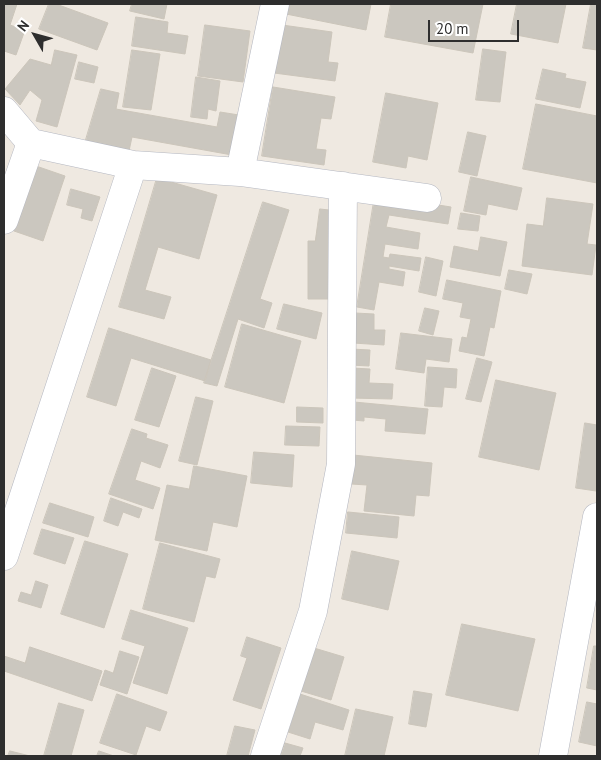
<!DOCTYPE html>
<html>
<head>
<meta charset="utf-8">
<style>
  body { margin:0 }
  #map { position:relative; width:601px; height:760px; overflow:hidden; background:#efe9e1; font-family:"PT Sans",sans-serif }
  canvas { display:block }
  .frame { position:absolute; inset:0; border:5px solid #2e2e2e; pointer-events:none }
  .north { position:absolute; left:10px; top:10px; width:50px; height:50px; -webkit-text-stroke:4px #fff; paint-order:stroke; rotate:308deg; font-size:14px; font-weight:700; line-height:20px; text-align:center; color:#2e2e2e }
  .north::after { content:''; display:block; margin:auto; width:18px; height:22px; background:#2e2e2e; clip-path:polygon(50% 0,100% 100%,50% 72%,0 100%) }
  .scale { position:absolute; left:428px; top:20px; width:91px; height:22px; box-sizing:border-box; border:2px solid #2e2e2e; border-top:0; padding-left:6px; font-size:15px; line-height:18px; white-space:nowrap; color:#2e2e2e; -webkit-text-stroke:4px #fff; paint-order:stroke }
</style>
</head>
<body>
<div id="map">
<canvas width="601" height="760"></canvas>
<div class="frame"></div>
<div class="north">N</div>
<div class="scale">20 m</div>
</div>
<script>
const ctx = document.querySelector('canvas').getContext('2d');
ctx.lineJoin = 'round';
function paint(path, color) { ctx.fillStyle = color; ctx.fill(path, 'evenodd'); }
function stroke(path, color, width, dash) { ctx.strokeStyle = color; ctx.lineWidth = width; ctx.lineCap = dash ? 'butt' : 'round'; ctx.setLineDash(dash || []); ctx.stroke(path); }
const building = new Path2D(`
  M4,4H17L10,25L25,30L16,55L4,51Z
  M49,4H56L108,23L97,50L39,29Z
  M132,4H167L164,19L130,11Z
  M288,4H371L366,30L286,14Z
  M391,4H483L473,53L385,37Z
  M517,4H566L558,43L511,34Z
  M591,4H597V50L583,48Z
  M136,17L168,22L167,33L188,36L185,54L132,46Z
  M205,25L250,31L243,82L198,76Z
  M282,25L332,32L328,62L338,63L335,81L274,73Z
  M483,49L506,52L500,102L476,100Z
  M55,50L77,55L57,127L36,121L42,100L30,90L20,105L5,89L30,59L51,65Z
  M132,50L160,54L151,110L123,107Z
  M79,62L98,67L94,83L75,79Z
  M543,69L566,74L565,78L586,82L580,108L536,99Z
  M196,77L220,81L216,111L208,109L207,119L191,117Z
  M273,87L335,97L331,119L321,118L316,149L326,150L324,165L262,156Z
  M101,89L119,93L116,109L217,127L220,112L239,115L232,155L132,137L129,151L85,143Z
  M386,93L438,103L427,160L408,156L406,168L373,162Z
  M536,104L597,116V183L523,169Z
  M468,132L486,136L477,176L459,172Z
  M36,166L65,176L43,241L14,231Z
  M471,177L522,188L517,210L488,204L486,215L464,211Z
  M157,178L217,195L199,259L158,247L145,290L171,297L164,319L119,307Z
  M71,189L100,197L92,221L81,218L83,209L67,205Z
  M375,195L451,207L448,224L389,215L386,227L420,233L418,249L385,244L383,257L389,258L390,254L421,258L419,271L389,266V269L405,272L403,286L379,282L374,310L357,307Z
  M547,198L593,204L587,244L596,245L592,275L522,266L527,224L543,226Z
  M263,202L289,210L260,299L272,303L264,328L238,319L217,386L204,383Z
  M320,209L329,210V299H308V241H315Z
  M461,213L480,216L478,231L458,229Z
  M481,237L507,242L500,276L450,267L454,246L478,251Z
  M426,257L443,261L436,296L419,292Z
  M509,270L532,274L527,294L505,289Z
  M447,280L501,291L494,328L490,327L484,356L459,351L462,337L467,338L471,319L460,317L463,303L443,299Z
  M284,304L322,313L316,339L277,329Z
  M425,308L439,311L433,335L419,331Z
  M355,313L374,314V330H385L384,345L353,343Z
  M242,324L301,341L284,403L225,387Z
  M109,328L211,360L205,381L131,358L116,406L87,397Z
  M401,333L452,339L449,362L426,359L424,373L396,369Z
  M351,349L370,350L369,366L350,365Z
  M477,358L492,362L481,402L466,399Z
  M428,367L457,369L456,388L444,387L442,407L425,406Z
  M152,368L176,376L159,427L135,420Z
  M352,368L370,369L369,383L393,384L392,399L350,398Z
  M496,380L556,393L539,470L479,457Z
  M196,397L213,401L197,465L179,461Z
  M354,402L428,409L425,434L385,431L386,419L364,417V421L352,420Z
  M297,407L323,408V423L297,422Z
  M585,423L597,425L596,491L576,488Z
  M286,426L320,427L319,446L285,445Z
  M132,429L147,434L146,438L168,445L160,468L141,461L135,480L160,488L153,509L109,494Z
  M254,452L294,455L292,487L251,483Z
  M353,455L432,463L429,496L416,495L414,516L364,511L367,485L351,484Z
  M194,466L247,476L237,527L213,522L207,551L155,540L167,485L189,489Z
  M111,498L142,509L139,518L123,512L118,526L104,521Z
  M50,503L94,517L88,537L43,523Z
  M348,512L399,517L397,538L346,533Z
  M42,529L74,538L65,564L34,554Z
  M85,541L128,554L104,628L61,614Z
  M160,543L220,559L215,578L206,576L194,622L143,609Z
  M352,551L399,561L388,610L342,599Z
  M36,581L48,585L41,608L18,601L21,592L31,595Z
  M131,610L188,628L167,694L133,683L145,646L122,639Z
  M462,624L535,639L518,711L446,695Z
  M247,637L281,648L261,709L233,700L247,658L241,656Z
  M594,646H597V690L587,688Z
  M30,647L102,671L92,701L4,671V656L25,663Z
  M314,648L344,657L331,700L301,691Z
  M120,651L139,657L127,694L100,685L105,670L113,673Z
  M414,691L432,694L426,727L409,724Z
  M117,694L167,712L160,731L146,726L136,755L100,743Z
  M300,694L349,710L343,730L315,722L310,739L288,732Z
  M587,702L597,704V746L579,742Z
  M59,703L84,710L71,756H44Z
  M356,709L393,717L384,756H345Z
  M235,726L255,730L248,756H227Z
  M285,743L303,748L300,756H281Z
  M10,751L30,756H8Z
  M99,751L114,756H97Z`);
paint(building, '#cbc7bf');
stroke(building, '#cbc5ba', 1);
const minor = new Path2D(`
  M4,111L31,143L133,165L240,172L427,198
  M240,172L275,4
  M4,220L31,143
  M4,556L133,165
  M265,756L313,611L341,464L343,186
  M553,756L597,517`);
stroke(minor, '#b4b7c1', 29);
stroke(minor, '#fff', 28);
</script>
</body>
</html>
